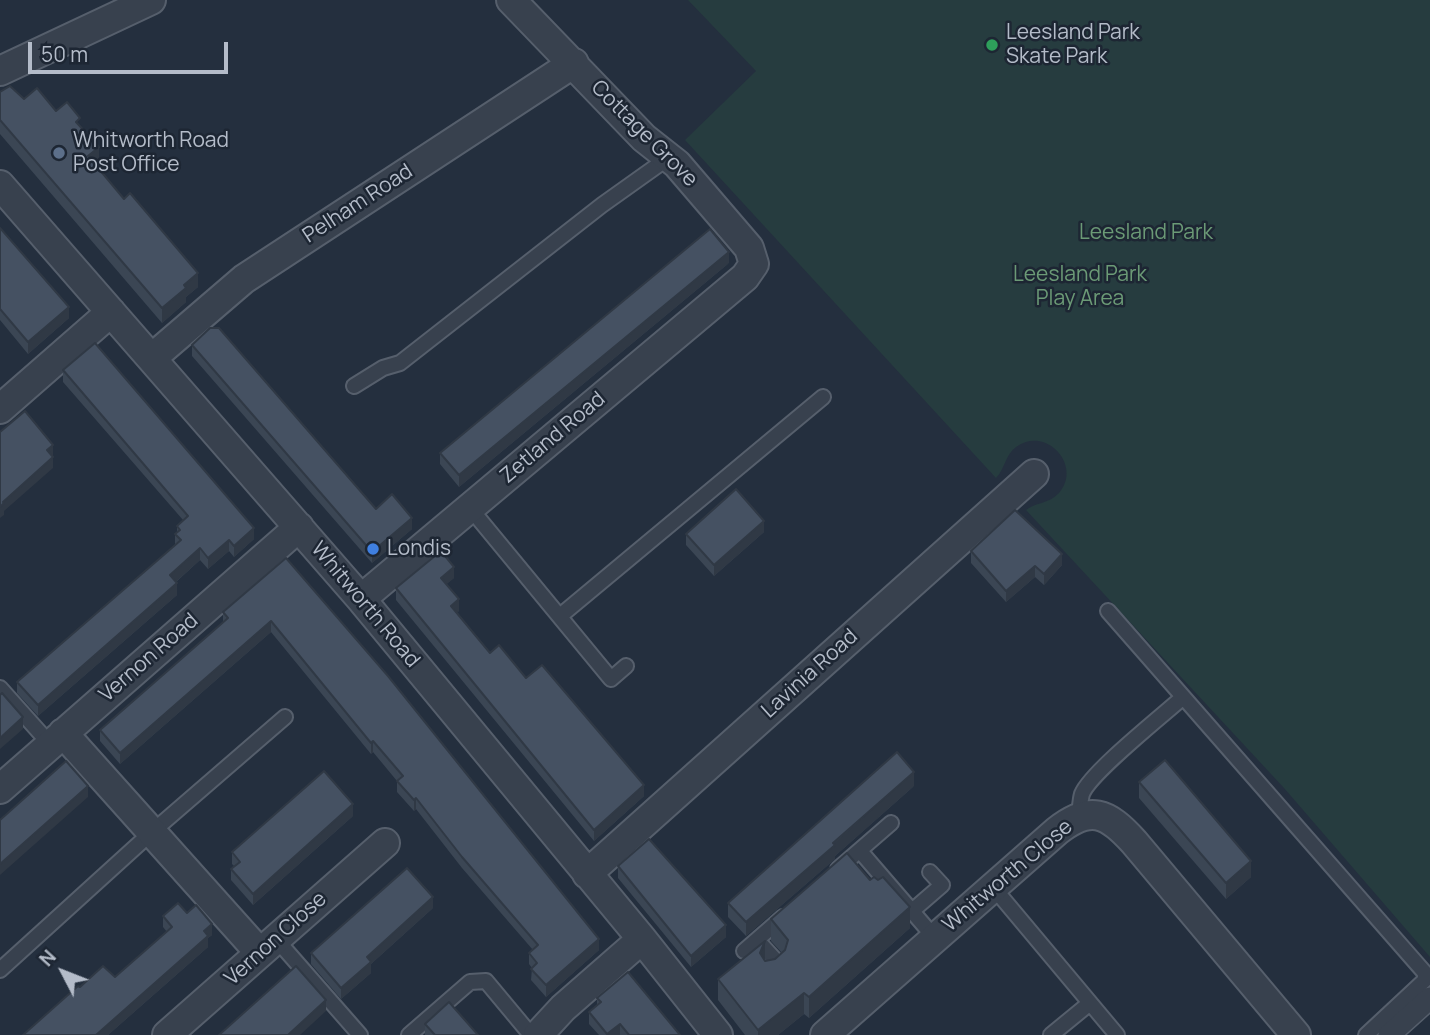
<!DOCTYPE html>
<html>
<head>
<meta charset="utf-8">
<style>
  body { margin:0 }
  #map { position:relative; width:1430px; height:1035px; overflow:hidden; background:#242f3e; font-family:Manrope,sans-serif }
  canvas { display:block }
  .north { position:absolute; left:28px; top:937px; width:70px; height:70px; -webkit-text-stroke:5px #1d2633; paint-order:stroke; rotate:312deg; font-size:19px; font-weight:700; line-height:28px; text-align:center; color:#b4bcc9 }
  .north::after { content:''; display:block; margin:auto; width:24px; height:32px; background:#b4bcc9; clip-path:polygon(50% 0,100% 100%,50% 72%,0 100%) }
  .scale { position:absolute; left:28px; top:42px; width:200px; height:32px; box-sizing:border-box; border:4px solid #b4bcc9; border-top:0; padding-left:9px; font-size:21px; line-height:24px; white-space:nowrap; color:#b4bcc9; -webkit-text-stroke:5px #1d2633; paint-order:stroke }
</style>
</head>
<body>
<div id="map">
<canvas width="1430" height="1035"></canvas>
<div class="north">N</div>
<div class="scale">50 m</div>
</div>
<script>
const ctx = document.querySelector('canvas').getContext('2d');
ctx.lineJoin = 'round';
function paint(path, color) { ctx.fillStyle = color; ctx.fill(path, 'evenodd'); }
function stroke(path, color, width, dash) { ctx.strokeStyle = color; ctx.lineWidth = width; ctx.lineCap = dash ? 'butt' : 'round'; ctx.setLineDash(dash || []); ctx.stroke(path); }
function drawText(font, color, halo, rows, align = 'center') {
  ctx.font = font + ' Manrope,sans-serif'; ctx.lineWidth = 5; ctx.setLineDash([]); ctx.textBaseline = 'middle'; ctx.strokeStyle = halo; ctx.fillStyle = color; for (const [text, x, y, turn = 0] of rows) {
    ctx.save(); ctx.translate(x, y); ctx.rotate((+turn || 0) * Math.PI / 180); ctx.textAlign = isNaN(turn) ? turn : align; if (halo) ctx.strokeText(text, 0, 0); ctx.fillText(text, 0, 0); ctx.restore();
  }
}
paint(new Path2D(`
  M688,0H1430V957L1284,788L1026,510C1036,502 1049,504 1059,493C1083,466 1046,425 1016,447C1005,455 1005,469 996,478L685,140L756,71Z`), '#263c3f');
const service = new Path2D(`
  M354,386L383,368L400,363L602,205L668,158
  M470,508L611,679L626,666
  M1108,611L1425,973V980L1366,1035
  M560,616L823,397
  M0,688L50,744
  M1079,816C1080,809 1080,801 1082,794C1090,773 1162,716 1182,698
  M860,851L935,938
  M838,869L891,823
  M993,887L1117,1035
  M912,911L942,885L930,872
  M276,939L360,1035
  M757,940L779,964L770,972
  M744,951L783,917
  M0,970L152,832L285,717
  M409,1035L470,982L486,981L531,1035
  M1051,1035L1090,1003`);
const pedestrian = new Path2D(`
  M1389,1035L1430,998`);
const minor = new Path2D(`
  M0,71L151,0
  M0,185L361,599L642,939L718,1035
  M152,358L244,279L574,63
  M0,409L111,312
  M361,599L745,277L754,264L749,248L677,164L644,138L511,0
  M63,733L260,953
  M0,789L299,527
  M587,874L1034,474
  M167,1035L385,843
  M538,1035L563,1008L642,939
  M825,1035L1057,831C1090,805 1107,812 1134,842L1296,1035`);
stroke(service, '#565f6c', 18);
stroke(pedestrian, '#565f6c', 24);
stroke(minor, '#565f6c', 32);
stroke(service, '#38414e', 14);
stroke(pedestrian, '#38414e', 21);
stroke(minor, '#38414e', 28);
paint(new Path2D(`
  M0,92L56,111L80,126L99,162L95,165L198,287L186,297V302L162,323L0,134Z
  M0,228L69,318L28,354L0,320Z
  M729,263L459,487L440,464V453Z
  M192,345L376,509L412,529L372,563L192,356Z
  M63,370L254,539L234,557L229,551L208,569L200,560L176,582L177,595L38,716L17,693V682L175,545V534L177,532V526L183,520L63,382Z
  M764,532L714,576L686,545V534Z
  M971,551L1062,565L1044,585L1035,577L1006,602L971,563Z
  M286,558L599,950L546,997L531,980L532,968L529,964V953L533,950L462,868L416,809L414,811L397,792V781L373,752L371,754L271,632L120,764L100,741V730L223,622V612Z
  M454,578L446,584L459,611L457,612L490,653L526,678L644,796L594,841L396,600V588Z
  M1139,782L1251,877L1226,899L1139,798Z
  M914,786L835,856V859L746,936L728,917V903Z
  M353,816L253,905L231,880V869L234,866L232,864V852Z
  M618,866L726,937L691,967L618,878Z
  M178,903L187,913L196,905L212,924V935L208,938V947L108,1035H23L78,986L80,987L103,966L115,977L167,932L163,927V916Z
  M433,908L371,964V973L341,999L311,964V953Z
  M771,919L910,928L809,1018L804,1014L778,1035H745L718,1000V979L765,960V961L775,959L782,953L771,941Z
  M597,998L680,1035H599L589,1024V1012L597,1006Z
  M425,1024L478,1035H425Z`), '#3b4654');
paint(new Path2D(`
  M99,147V162L88,170V156Z
  M729,252V263L459,487V475Z
  M198,273V287L186,297V302L162,323V308L184,285Z
  M69,307V318L28,354V342Z
  M53,445V457L47,450Z
  M53,457V468L4,511V515L0,518V507L3,502Z
  M412,518V529L372,563V552Z
  M764,521V532L714,576V565Z
  M254,528V539L234,557V546Z
  M229,540V551L208,569V558Z
  M200,548V560L170,587V575Z
  M1062,554V565L1044,585V574Z
  M1035,566V577L1006,602V591Z
  M454,567V578L441,589V578Z
  M177,583V595L38,716V705Z
  M459,599V611L451,617V606Z
  M271,621V632L120,764V753Z
  M23,717V729L0,749V738Z
  M373,741V752L371,754V743Z
  M914,772V786L835,856V859L746,936V922Z
  M644,785V796L594,841V830Z
  M88,786V797L0,875V864Z
  M416,798V809L414,811V800Z
  M353,804V816L253,905V894Z
  M1251,861V877L1226,899V883Z
  M433,897V908L371,964V973L341,999V988L367,957Z
  M910,907V928L809,1018V997Z
  M212,924V935L208,938V947L108,1035H96Z
  M726,925V937L691,967V956Z
  M599,939V950L546,997V985Z
  M765,941V962L760,953Z
  M804,993V1014L778,1035H758V1030Z
  M326,1000V1011L300,1035H288Z
  M620,1024V1035H607V1034Z`), '#303945');
const building = new Path2D(`
  M10,86L24,99L37,88L56,111L67,102L80,118L76,122L99,147L88,156L94,163L124,199L130,193L198,273L184,285L186,288L162,308L0,120V92Z
  M0,228L69,307L28,342L0,309Z
  M710,229L729,252L459,475L440,453Z
  M210,328H219L376,509L392,494L412,518L372,552L192,345Z
  M95,343L254,528L234,546L229,540L208,558L200,548L170,575L177,583L38,705L17,682L181,540L175,534L180,530L177,526L188,516L63,370Z
  M25,411L53,445L47,450L53,457L3,502L4,503L0,507V432Z
  M736,489L764,521L714,565L686,534Z
  M1015,510L1062,554L1044,574L1035,566L1006,591L971,551Z
  M441,551L454,567L441,578L459,599L451,606L490,653L499,645L526,678L542,665L644,785L594,830L396,588Z
  M286,558L388,676L599,939L546,985L531,969L537,963L529,953L538,945L462,857L416,798L414,800L397,781L403,776L373,741L371,743L271,621L120,753L100,730L228,618L223,612Z
  M2,693L23,717L0,738V695Z
  M897,752L914,772L833,843L835,845L746,922L728,903Z
  M1165,760L1251,861L1226,883L1139,782Z
  M66,761L88,786L0,864V820Z
  M324,771L353,804L253,894L231,869L240,862L232,852Z
  M649,839L726,925L691,956L618,866Z
  M847,853L870,880L874,877L878,880L883,877L910,907L809,997L804,993L758,1030L718,979L765,941L760,953L765,961L775,959L785,950L788,940L771,919Z
  M407,868L433,897L367,957L371,962L341,988L311,953Z
  M178,903L187,913L196,905L212,924L204,931L208,936L96,1035H23L78,986L80,987L103,966L115,977L172,927L163,916Z
  M296,966L326,1000L288,1035H219Z
  M628,972L680,1035H629L620,1024L607,1034L589,1012L601,1002L597,998Z
  M449,1002L478,1035H435L425,1024Z`);
paint(building, '#455162');
stroke(building, '#303945', 2);
for (const [x, y, r, color] of [
  [992,45,7,"#2e9e5b"],
  [59,153,7,"#5c6f8a"],
  [373,549,7,"#3f7fe0"]
]) { const dot = new Path2D(); dot.arc(x, y, r, 0, 2 * Math.PI); ctx.fillStyle = color; ctx.fill(dot); stroke(dot, '#1d2633', 2.5); }
drawText('21px', '#b4bcc9', '#1d2633', [
  ["Leesland Park",1006,33],
  ["Skate Park",1006,57],
  ["Whitworth Road",73,141],
  ["Post Office",73,165],
  ["Londis",387,549]
], 'left');
drawText('21px', '#b4bcc9', '#1d2633', [
  ["Cottage Grove",644,134,45],
  ["Pelham Road",358,204,-33],
  ["Zetland Road",553,438,-40],
  ["Whitworth Road",365,605,50],
  ["Vernon Road",149,658,-41],
  ["Lavinia Road",810,674,-42],
  ["Whitworth Close",1008,876,-40],
  ["Vernon Close",276,939,-42]
]);
drawText('21px', '#6b9a76', '#1d2633', [
  ["Leesland Park",1146,233],
  ["Leesland Park",1080,275],
  ["Play Area",1080,299]
]);
</script>
</body>
</html>
